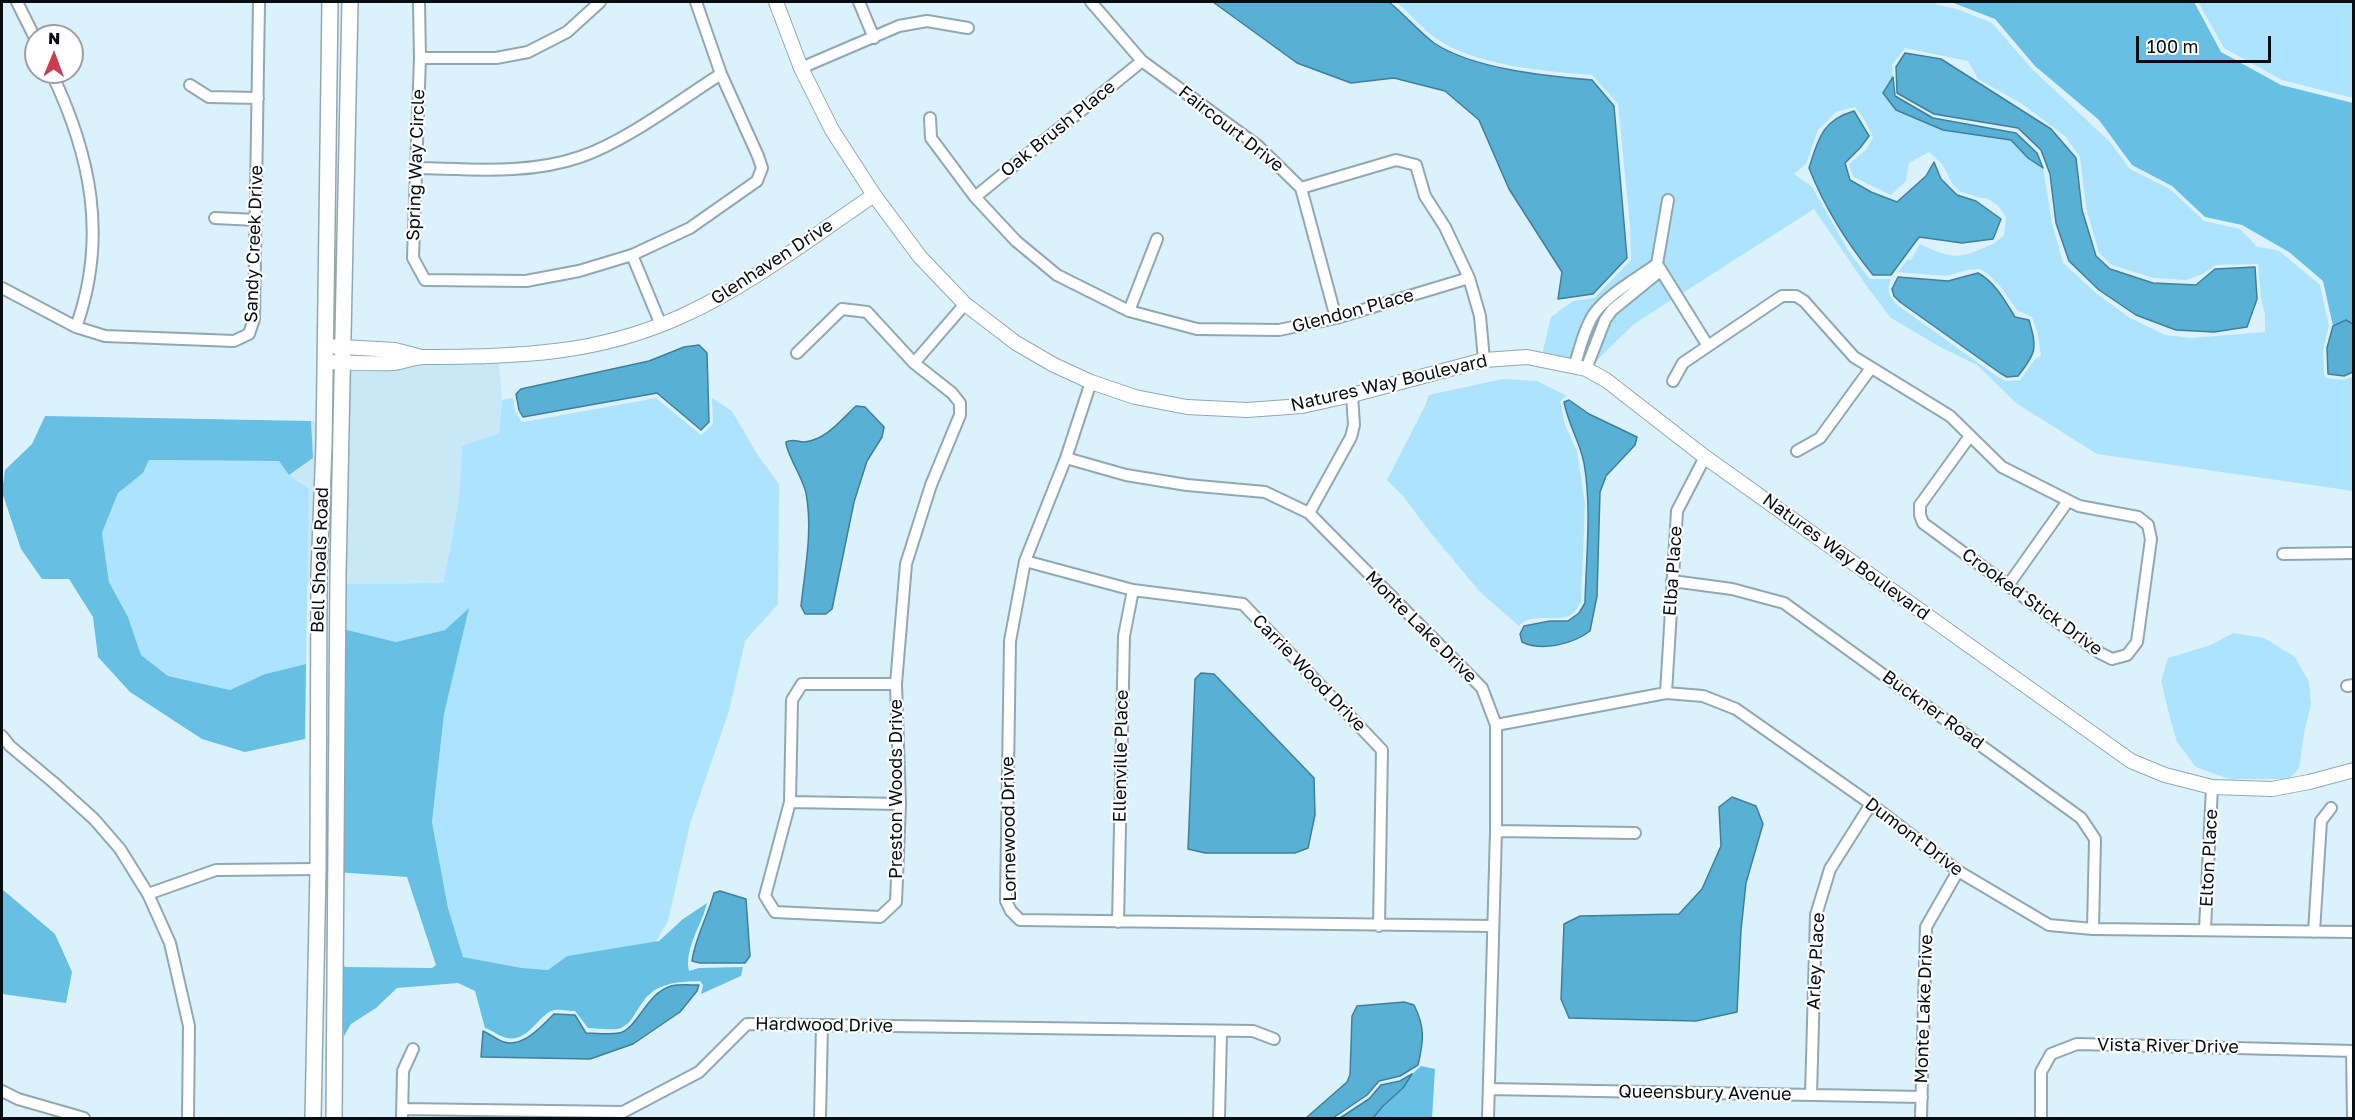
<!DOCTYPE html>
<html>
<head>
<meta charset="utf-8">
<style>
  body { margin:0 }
  #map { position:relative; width:2355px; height:1120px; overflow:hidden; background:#dbf2fd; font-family:"Golos Text",sans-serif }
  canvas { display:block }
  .frame { position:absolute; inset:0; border:3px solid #070e12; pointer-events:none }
  .north { position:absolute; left:24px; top:24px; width:60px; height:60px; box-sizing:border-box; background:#fff; border:2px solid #9c9fa0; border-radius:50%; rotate:1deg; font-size:16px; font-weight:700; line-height:24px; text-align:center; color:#070e12 }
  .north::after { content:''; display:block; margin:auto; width:21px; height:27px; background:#cc3c4f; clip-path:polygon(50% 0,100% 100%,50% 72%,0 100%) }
  .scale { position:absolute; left:2136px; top:36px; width:135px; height:27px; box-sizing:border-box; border:3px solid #070e12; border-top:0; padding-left:8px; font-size:18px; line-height:21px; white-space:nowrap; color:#070e12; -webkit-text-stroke:4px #fff; paint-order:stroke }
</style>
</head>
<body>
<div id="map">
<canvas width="2355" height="1120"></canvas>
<div class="frame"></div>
<div class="north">N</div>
<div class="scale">100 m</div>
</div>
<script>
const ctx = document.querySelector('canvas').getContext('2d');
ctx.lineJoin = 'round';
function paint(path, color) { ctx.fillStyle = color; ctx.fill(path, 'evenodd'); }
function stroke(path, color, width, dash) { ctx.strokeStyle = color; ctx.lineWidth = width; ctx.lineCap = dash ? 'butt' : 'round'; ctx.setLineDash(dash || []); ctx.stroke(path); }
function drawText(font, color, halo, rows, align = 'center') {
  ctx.font = font + ' "Golos Text",sans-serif'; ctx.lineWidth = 4.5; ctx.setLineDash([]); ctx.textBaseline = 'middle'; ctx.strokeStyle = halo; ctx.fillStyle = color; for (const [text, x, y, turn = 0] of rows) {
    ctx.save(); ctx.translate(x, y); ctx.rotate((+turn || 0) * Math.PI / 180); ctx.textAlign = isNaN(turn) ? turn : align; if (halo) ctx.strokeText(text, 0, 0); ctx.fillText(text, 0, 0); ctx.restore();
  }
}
paint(new Path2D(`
  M420,362H499L502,400L499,433L462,446V478L458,516L443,583L344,584L337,367Z
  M327,420L326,583H307L309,489L289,475L313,458L311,421Z`), '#c8e8f6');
paint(new Path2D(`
  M1396,2H1933L1938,5L1957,9L1992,23L2032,69L2110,142L2130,169L2170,189L2204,221L2240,229L2257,247L2277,250L2282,253L2320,285L2329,326L2323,349L2324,374L2326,378L2343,380L2353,377V491L2097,454L2016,403L1977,365L1942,348L1891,318L1868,288L1814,209L1634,324L1592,365L1609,323L1615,313L1662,262L1674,196L1665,194L1652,261L1600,300L1571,361L1542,355L1551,317L1573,301L1594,298L1631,260L1630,225L1618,104L1592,75C1545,71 1477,66 1437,39C1422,29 1410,13 1396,2ZM1905,48L1968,61L1978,79L2022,104L2065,136L2080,157L2086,207L2099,253L2112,265L2154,278L2186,280L2203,274L2215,265L2258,264L2261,299L2265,314V332L2191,338L2165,335L2130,318L2097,294L2063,263L2052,223L2043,168L2028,158L2011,140L1943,130L1883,93L1893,77L1892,65ZM1855,107L1864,119L1873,137L1867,149L1849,164L1853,177L1891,195L1906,181L1909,163L1929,152L1942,164L1952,183L1959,191L1980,198H1987L1998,206L2006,217L2004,235C2000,238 1997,242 1993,244C1959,259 1954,260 1920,244L1911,260H1907L1898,272L1947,276L1967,270L1980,269L1988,274L2000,286L2017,310L2032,317L2038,335L2041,356L2036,358L2020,380L2006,381L1998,377L1897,305C1889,297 1886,290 1891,279H1870L1849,252L1812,187L1794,174L1806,164L1818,130L1836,112Z
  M2198,2H2353V98L2282,80L2224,48Z
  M1503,379L1537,381L1567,396L1560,401L1565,425L1577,451L1585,504L1581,602C1578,607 1575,613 1569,616C1555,622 1529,612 1519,626L1480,592L1430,532L1403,496L1387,480L1425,406L1429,395Z
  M513,398L515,411L521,421L524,422L656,398L701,435L713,424L712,398L732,411L757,454L779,484L778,604L745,641L729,711L690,824L668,921L656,942L567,956L548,970L522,968L463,957L448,908L432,822L444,714L468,609L445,630L396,642L343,629L344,584L443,583C453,537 462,493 462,446L499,433L502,400Z
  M149,460L279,461L289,475L309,489L306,664L265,674L230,690L168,676L141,655L128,617L109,582L102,533L118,493L143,473Z
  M2233,633L2264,638L2295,657L2309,682L2311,705L2304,733L2299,768L2289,779H2229L2196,767L2177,742L2170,718L2161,681L2168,658L2211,645Z`), '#ade3fc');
paint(new Path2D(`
  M1951,2H2194L2221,52L2281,85L2353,103V324L2346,320L2333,326L2323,281L2289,252L2242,225L2205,217L2172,186L2132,165L2099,120L2035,66L1995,19Z
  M45,416L311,421L313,458L289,475L279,461L149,460L143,473L118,493L102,533L109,582L128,617L141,655L168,676L230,690L265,674L306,664L305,739L245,752L202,739L130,692L98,657L93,617L69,579H42L21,549L2,492L5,470L32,444Z
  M469,608L444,714L432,822L448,908L463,957L522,968L548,970L567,956L659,941L683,919L707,903C702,925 684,948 689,971L699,968L743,967L741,976L701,994L703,985L700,981C678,982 656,982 642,1003C635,1012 632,1023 621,1028C613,1031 597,1028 588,1028L575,1011C569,1011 557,1008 551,1011C537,1018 527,1042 507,1038C500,1037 492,1030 485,1028L475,991L458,983L397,988L376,1008L351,1024L344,1036L335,950L345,967L432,968L436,965L407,877L336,872L343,629L396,642L445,630Z
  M2,889L55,934L72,972L66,1003L2,994Z
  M1421,1066L1435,1069L1432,1118H1373L1383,1106L1403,1088L1411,1075Z`), '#67bfe3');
const water = new Path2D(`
  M1213,2H1389C1404,14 1418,31 1434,43C1473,69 1546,76 1592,80L1614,106L1627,258L1593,294L1558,299L1562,272L1509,189L1479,120L1445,91L1394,78L1351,83L1297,63Z
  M1905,53L1941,59L2051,129L2076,158L2082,210L2096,256L2110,269L2153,283L2196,285L2215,269L2255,267L2257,299L2247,327L2214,332L2176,330L2136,315L2099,290L2069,261L2056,223L2050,174L2041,150L2018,128L1934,114L1897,93L1896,67Z
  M1893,77L1895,96L1933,118L2016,133L2037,153L2043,168L2028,158L2011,140L1943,130L1896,110L1883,93Z
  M1854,111L1869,136L1860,148L1845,163L1850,180L1871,192L1897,202L1926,176L1934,162L1941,179L1957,195L1976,201L2001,219L1993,239L1962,243L1919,237L1891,275H1873C1847,243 1824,206 1809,168C1818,140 1822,120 1854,111Z
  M1978,273C1995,282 2005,301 2015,317L2029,320C2037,348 2037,352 2018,376L2007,377L2000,373L1900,302L1894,296L1892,289L1898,277L1948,281Z
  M2346,320L2353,324V372L2344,376L2328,374L2327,348L2333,326Z
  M699,345L707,353L709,422L701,430L657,393L523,417L519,410L516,394L521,389L649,361L684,347Z
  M1569,400L1589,414L1637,437L1635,445L1606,476L1600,492L1597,596L1590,631C1573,644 1542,652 1522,642L1520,634L1524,626L1550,621H1568L1579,613L1585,603C1586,558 1592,508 1584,463C1580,442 1568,424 1564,402Z
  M856,406L865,407L884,427L882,437L867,461L854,502L832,609L826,614H805L801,606C805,569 813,530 806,493C803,478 785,451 786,442C793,438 797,442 804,442C826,440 841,420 856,406Z
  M1201,673L1214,674L1314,778L1315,815L1308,848L1295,853H1205L1188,849L1195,679Z
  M1732,797L1756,806L1763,824L1746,883L1741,930L1737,1012L1696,1021L1569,1018L1561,999L1564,924L1580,916L1679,914L1702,889L1721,846L1719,807Z
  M720,891L746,899L750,956L745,963H700L692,961C695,938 708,916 714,893Z
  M699,985L697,991L680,1012L633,1044L590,1059L481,1057L483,1031C490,1034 497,1040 504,1042C523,1048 543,1025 554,1014L575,1015L586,1033C596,1033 609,1035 619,1033C638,1029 645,994 671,986C679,984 690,985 699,985Z
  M1404,1002L1414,1005C1425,1027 1424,1040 1418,1065L1400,1076L1379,1081L1367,1095L1333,1118H1306L1347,1082L1350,1075L1352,1016L1357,1006Z
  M1412,1074L1403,1088L1383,1106L1373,1118H1340L1369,1099L1381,1085L1400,1081Z`);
paint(water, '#58b0d4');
stroke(water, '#407f9a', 1.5);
const minor = new Path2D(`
  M17,2L36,40
  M419,2L420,58L413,258L425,280L526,281L579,271L632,255L690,228L757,181L762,168L758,156L721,74L696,2
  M859,2L874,38
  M1091,2L1142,61L1258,146L1301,188L1336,318
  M420,58H496L528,52L567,32L600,2
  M801,68L899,26L927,21L968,28
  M51,72C91,155 108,238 76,327
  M190,85L209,97L258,98
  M930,118L931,138L975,197L1016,241L1057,275L1129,311L1197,329L1279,330L1336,318L1469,278
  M416,168C471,169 527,175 580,157C625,142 680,100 721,74
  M1301,188L1396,160L1416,165L1425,196L1445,227L1469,278L1480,316L1484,360
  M975,197L1142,61
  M1668,200L1657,264L1708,346
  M215,218L256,220
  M632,255L661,325
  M2,288L76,327L105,336L234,341L249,334L254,319L259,2
  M1129,311L1157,239
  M797,353L842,309L867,312L914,363L952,393L960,403V415L931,485L906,564L896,684L900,804L896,902L880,917L775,912L765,896L790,802L792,700L802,684H896
  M914,363L965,304
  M1574,367C1580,349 1584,329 1594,314C1607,295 1638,278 1657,264
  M1586,369L1605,320L1612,310L1660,271
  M1673,381L1683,363L1708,346L1782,296H1796L1804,301L1854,357L1950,416L2002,467L2079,506L2138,517L2148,525L2151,539L2137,642L2127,655L2112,659L2100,653L1923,523L1920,515V505L1970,436
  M1091,382L1066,458L1025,561L1010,641L1006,901L1011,911L1020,920L1493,926
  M1797,451L1820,438L1871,368
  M1066,458L1126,475L1187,485L1265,492L1309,513L1482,688L1496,725V831L1488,1118
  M1309,513L1351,437L1354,425L1352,395
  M2283,554L2354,553
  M1025,561L1133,590L1243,604L1382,750L1379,926
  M1672,581L1732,589L1784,603L2081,818L2095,839L2093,929
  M2009,584L2068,501
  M2347,686L2354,685
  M1666,693L1677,511L1705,457
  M1496,725L1666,693L1703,696L1736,709L1871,804L1958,871L2049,925L2093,929L2354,932
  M2,736L10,746L53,782L94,819L120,849L148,894L170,943L189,1026L188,1118
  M790,802L900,804
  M1496,831L1635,833
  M148,894L216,870L318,869
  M1118,922L1124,636L1133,590
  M2205,929L2212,787
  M2314,932L2321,821L2331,808
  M2352,1051L2353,1118
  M1489,1089L1922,1097
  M2,1091L18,1099L84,1118
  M1811,1095L1816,915L1830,869L1871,804
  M403,1109L623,1112L699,1072L747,1024L1253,1031L1274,1039
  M402,1118L403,1071L413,1049
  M820,1118L822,1025
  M1219,1118L1221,1032
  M1921,1118L1926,927L1958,871
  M2041,1118V1072L2051,1054L2077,1044L2354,1051`);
const tertiary = new Path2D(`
  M776,2L801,68L832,130L874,195L920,257L965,304L1016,343L1054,365L1091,382L1135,397L1187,407L1247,410L1302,406L1352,395L1484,360L1527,357L1586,369L1606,380L1705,457L2131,761L2165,775L2212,787L2272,789L2309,782L2354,770
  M325,346L395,350L418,356
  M325,362C347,362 370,364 393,363C403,362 413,357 424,357C517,356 594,356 682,316C750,285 811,238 874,195`);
const secondary = new Path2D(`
  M313,1118L318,869L319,573L324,445L330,2
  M334,1118L338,573L350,2`);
stroke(minor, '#91a8b2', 14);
stroke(tertiary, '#91a8b2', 16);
stroke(secondary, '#91a8b2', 18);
stroke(minor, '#fff', 10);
stroke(tertiary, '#fff', 14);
stroke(secondary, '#fff', 15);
drawText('18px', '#070e12', '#fff', [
  ["Oak Brush Place",1058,129,-39],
  ["Faircourt Drive",1231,129,38],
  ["Spring Way Circle",416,165,-88],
  ["Sandy Creek Drive",254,244,-88],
  ["Glenhaven Drive",772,262,-33],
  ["Glendon Place",1353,311,-15],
  ["Natures Way Boulevard",1389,383,-13],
  ["Natures Way Boulevard",1846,557,36],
  ["Bell Shoals Road",320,560,-88],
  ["Elba Place",1673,571,-86],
  ["Crooked Stick Drive",2032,602,36],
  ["Monte Lake Drive",1421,627,45],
  ["Carrie Wood Drive",1309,673,46],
  ["Buckner Road",1933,710,36],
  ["Ellenville Place",1121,756,-89],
  ["Preston Woods Drive",896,789,-90],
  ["Lornewood Drive",1009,829,-91],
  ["Dumont Drive",1914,837,37],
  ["Elton Place",2209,858,-87],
  ["Arley Place",1816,961,-87],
  ["Monte Lake Drive",1924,1009,-88],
  ["Hardwood Drive",824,1025,1],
  ["Vista River Drive",2168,1046,1],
  ["Queensbury Avenue",1705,1093,1]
]);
</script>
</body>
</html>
